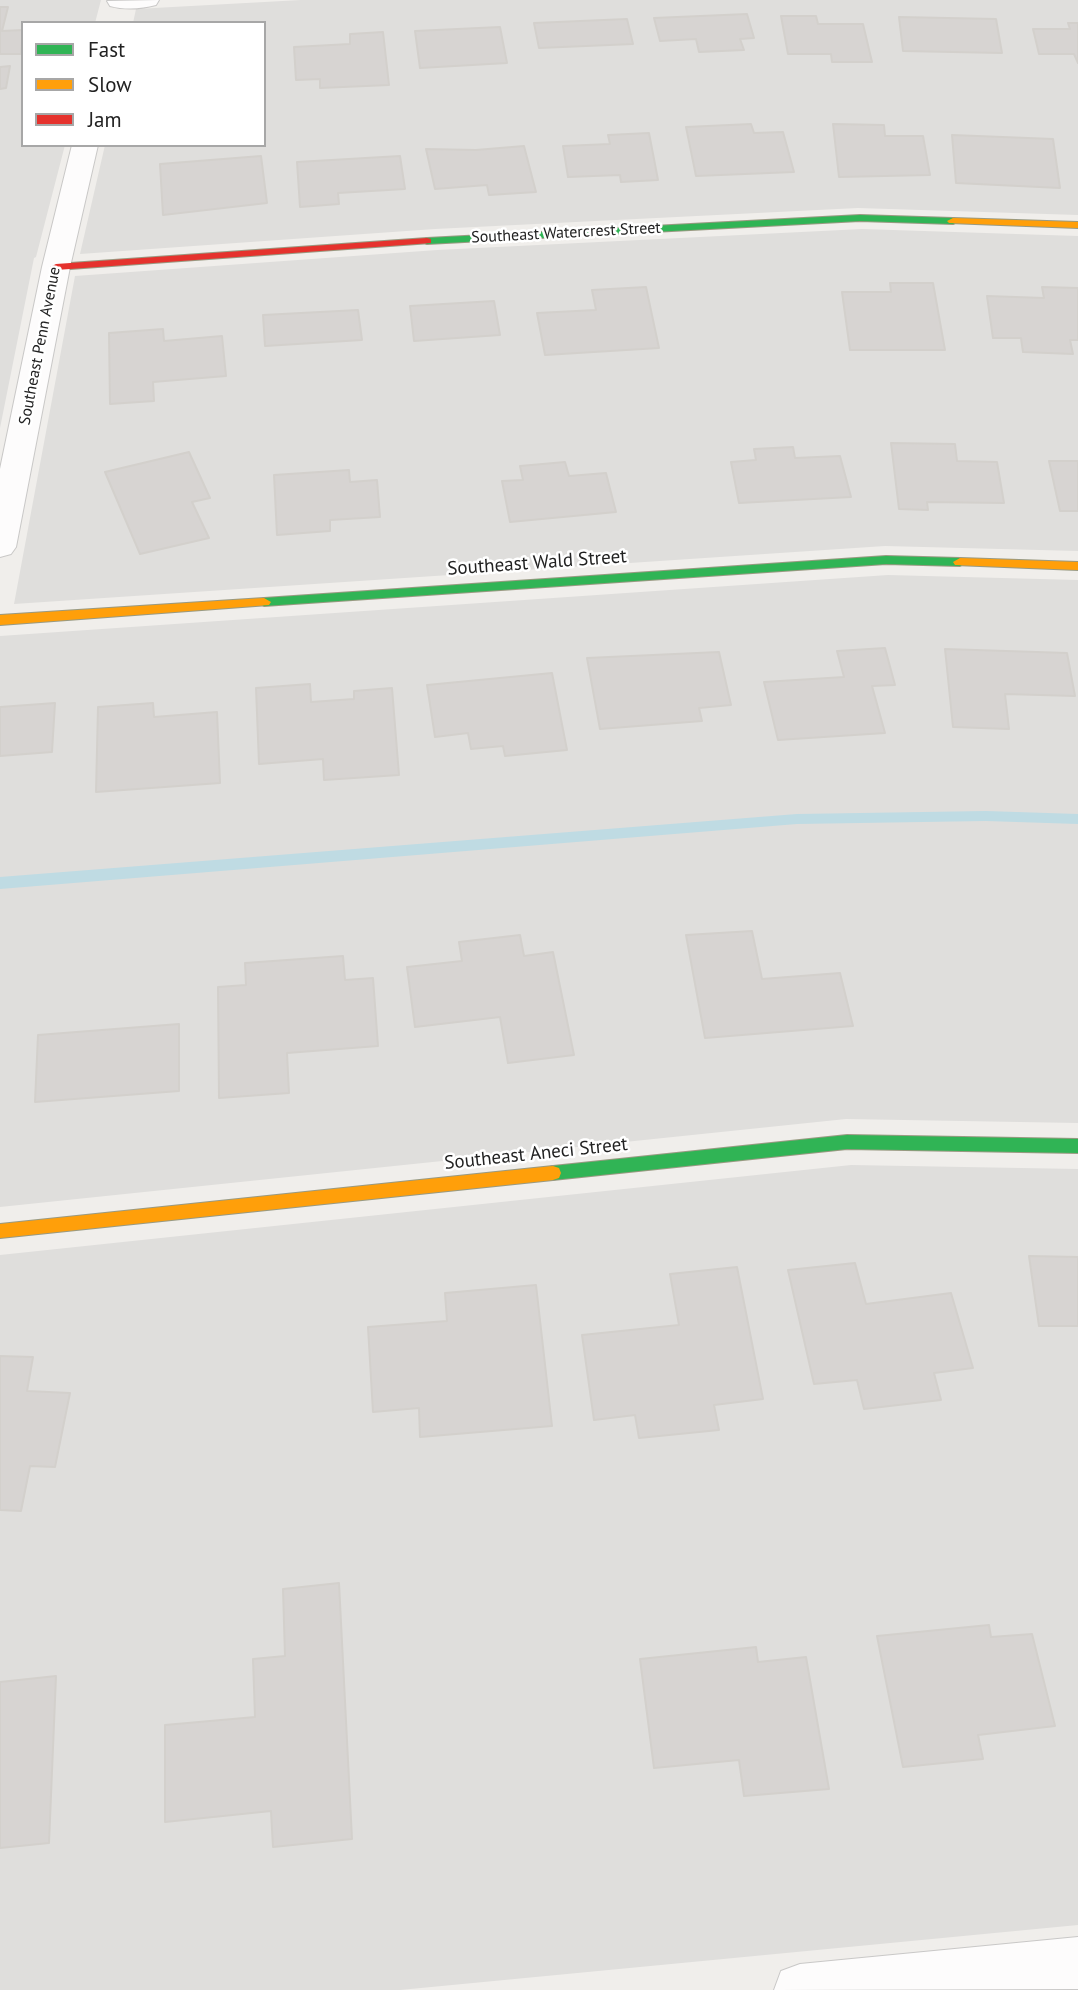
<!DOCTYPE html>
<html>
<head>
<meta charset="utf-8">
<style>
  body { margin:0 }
  #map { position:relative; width:1078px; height:1990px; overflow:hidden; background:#f0eeeb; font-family:"PT Sans",sans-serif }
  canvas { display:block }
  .legend { position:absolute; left:21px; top:21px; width:245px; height:126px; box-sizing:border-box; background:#fff; border:2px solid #a7a7a7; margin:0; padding:9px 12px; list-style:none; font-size:21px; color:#222 }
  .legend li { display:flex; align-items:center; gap:14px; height:35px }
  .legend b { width:35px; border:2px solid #a7a7a7 }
</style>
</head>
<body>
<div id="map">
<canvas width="1078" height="1990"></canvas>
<ul class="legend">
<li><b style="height:9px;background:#30b455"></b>Fast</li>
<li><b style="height:9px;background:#ff9f0a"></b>Slow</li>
<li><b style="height:9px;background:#e5322d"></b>Jam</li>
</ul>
</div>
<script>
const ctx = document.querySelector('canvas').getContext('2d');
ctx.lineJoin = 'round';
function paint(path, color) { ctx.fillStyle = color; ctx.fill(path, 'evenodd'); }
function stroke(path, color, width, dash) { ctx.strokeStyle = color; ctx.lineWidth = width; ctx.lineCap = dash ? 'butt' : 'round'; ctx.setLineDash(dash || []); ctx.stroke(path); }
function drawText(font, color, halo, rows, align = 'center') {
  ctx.font = font + ' "PT Sans",sans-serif'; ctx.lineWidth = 5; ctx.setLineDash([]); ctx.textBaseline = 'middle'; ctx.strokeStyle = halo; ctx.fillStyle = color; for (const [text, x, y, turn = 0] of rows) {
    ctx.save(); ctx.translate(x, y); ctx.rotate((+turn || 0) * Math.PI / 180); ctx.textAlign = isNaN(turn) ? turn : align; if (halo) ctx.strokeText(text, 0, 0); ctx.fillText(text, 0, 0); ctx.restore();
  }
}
paint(new Path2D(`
  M0,0H101L95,23H23V145H65L36,257L34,258L0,428Z
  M301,0H1078V215L858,208L435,229L80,254L105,145H264V23H133L136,9Z
  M862,229L1078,236V551L885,546L14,604L75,276L437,250Z
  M888,575L1078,580V1123L846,1119L0,1207V636Z
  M851,1165L1078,1169V1925L400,1990H0V1255Z`), '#dfdedc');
paint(new Path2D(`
  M986,811L1078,814V824L986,821L797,824L0,889V877L797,814Z`), '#bfdbe3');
const building = new Path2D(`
  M0,7H8L2,31L23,30L21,54H0Z
  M747,14L754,38L740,39L744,50L699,52L696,39L660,41L654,18Z
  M781,16H816L818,24H863L872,62H832L831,54H788Z
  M899,17L996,19L1002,53L903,51Z
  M627,19L633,44L539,48L534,23Z
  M1068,23H1078V63L1074,54H1039L1033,29H1070Z
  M500,27L507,63L420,68L415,31Z
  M383,32L389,85L320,88V79L296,80L294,47L350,44V34Z
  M10,66L6,88L0,89V67Z
  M751,124L754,133L783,132L794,172L696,176L686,127Z
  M833,124L884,125L885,136H923L930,175L839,177Z
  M649,133L658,180L621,182L620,175L568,177L563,146L610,144L608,135Z
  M952,135L1053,139L1060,188L956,183Z
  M524,146L536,192L489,195L487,185L435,189L426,149L476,150Z
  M261,156L267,203L163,215L160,164Z
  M400,156L405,189L338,193L339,204L300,207L297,162Z
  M890,283H933L945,350H850L842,292H891Z
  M646,287L659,348L545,355L537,313L596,310L592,290Z
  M1042,287L1078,288V340H1070L1073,354L1023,352L1021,338H993L987,296L1044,298Z
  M494,301L500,335L414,341L410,306Z
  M358,310L362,340L265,346L263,315Z
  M163,329L164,341L222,336L226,376L153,382L154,401L110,404L109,333Z
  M891,443L955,444L957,461L997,462L1004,503L927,502L928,510L899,509Z
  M793,447L795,458L840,456L851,497L739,503L731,462L756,460L754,449Z
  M189,452L210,498L192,502L209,538L140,554L105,472Z
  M1049,461H1078V511H1060Z
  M565,462L569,476L606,473L616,512L510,522L502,481L523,480L520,466Z
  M349,470L350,482L377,480L380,517L330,520V531L277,535L274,475Z
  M885,648L895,685L872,686L885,733L778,740L764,682L844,677L837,651Z
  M945,649L1067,653L1075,696L1005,694L1009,729L953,727Z
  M719,652L731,705L699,708L702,721L600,729L587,658Z
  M552,673L567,750L505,756L503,746L471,749L468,733L435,737L427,685Z
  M310,684L311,702L354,699V691L392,688L399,775L324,780L323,759L259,764L256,688Z
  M55,703L52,752L0,756V707Z
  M153,703L154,717L217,712L220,783L96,792L98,707Z
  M752,931L762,979L840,973L853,1026L705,1038L686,935Z
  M520,935L524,956L553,952L574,1055L508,1063L500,1017L415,1027L407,967L462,961L459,942Z
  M343,956L345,980L373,978L378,1046L287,1053L289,1093L219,1098L218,987L246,985L245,963Z
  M179,1024V1091L35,1102L38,1035Z
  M1029,1256L1078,1257V1326H1039Z
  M855,1263L866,1304L951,1293L973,1368L934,1373L941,1400L864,1409L857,1380L814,1384L788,1270Z
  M737,1267L763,1399L714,1405L719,1430L639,1438L635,1415L594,1420L582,1335L679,1325L670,1274Z
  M536,1285L552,1426L420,1437L419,1408L373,1412L368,1327L447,1321L445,1293Z
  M0,1356L33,1357L27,1391L70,1393L55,1467L30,1466L21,1511L0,1510Z
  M339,1583L352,1839L273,1847L271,1811L165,1822V1725L255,1717L253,1659L285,1656L283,1589Z
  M989,1625L991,1637L1032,1634L1055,1726L978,1735L983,1759L903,1767L877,1636Z
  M756,1647L758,1662L806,1657L829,1789L744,1796L739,1760L654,1768L640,1659Z
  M56,1676L49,1843L0,1848V1682Z`);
paint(building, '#d7d4d2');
stroke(building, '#d3d0cc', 2);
const street = new Path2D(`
  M159,0L156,5C141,9 125,10 110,6L107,1Z
  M72,145H98L70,267L16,547L11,554L0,557V469L42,267Z
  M1078,1937V1989L774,1990L781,1971L800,1964Z`);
const fast = new Path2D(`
  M860,215L953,218L959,221L953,224L860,221L427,244L421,241L427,238Z
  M886,556L960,558L967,562L960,566L886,564L264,606L257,602L264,598Z
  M847,1135L1078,1139V1153L847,1149L553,1180L547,1178L545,1173L547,1168L553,1166Z`);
const slow = new Path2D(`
  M953,218L1078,222V228L949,223L947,221Z
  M960,558L1078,562V570L955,565L953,562Z
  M264,598L271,602L269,605L0,625V615Z
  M553,1166L559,1168L561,1173L559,1178L553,1180L0,1238V1224Z`);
const jam = new Path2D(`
  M427,238L431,239V243L56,270L50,267L56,264Z`);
stroke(street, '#c9c8c7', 2);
stroke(fast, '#999a82', 2);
stroke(slow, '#999a82', 2);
stroke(jam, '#999a82', 2);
paint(street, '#fdfcfc');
paint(fast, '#30b455');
paint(slow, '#ff9f0a');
paint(jam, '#e5322d');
drawText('16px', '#222', '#fff', [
  ["Southeast Watercrest Street",566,233,-3],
  ["Southeast Penn Avenue",40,346,-79]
]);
drawText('19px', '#222', '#fff', [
  ["Southeast Wald Street",537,563,-4],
  ["Southeast Aneci Street",536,1154,-6]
]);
</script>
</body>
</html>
